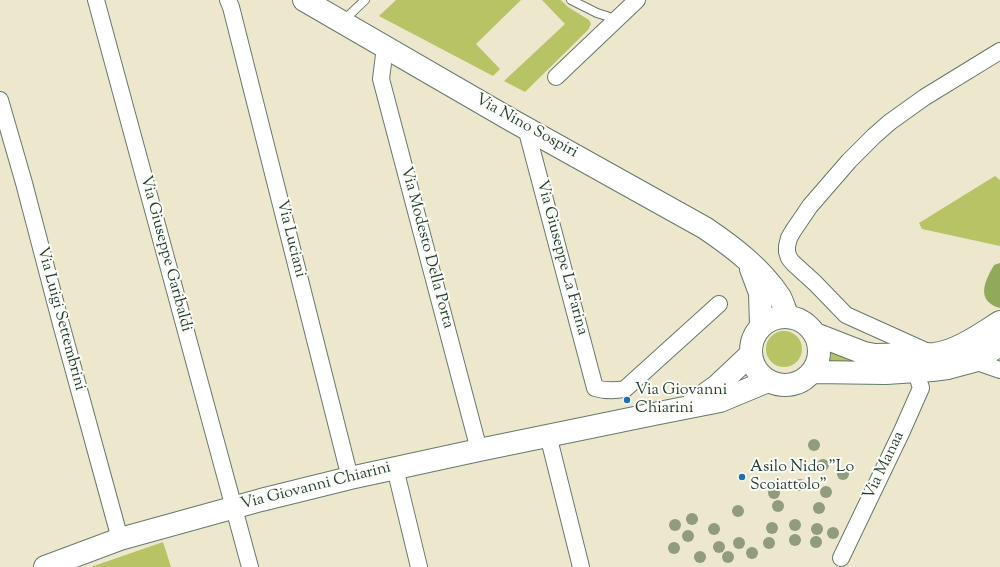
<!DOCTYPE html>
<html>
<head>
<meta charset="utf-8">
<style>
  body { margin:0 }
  canvas { display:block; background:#ede8cd }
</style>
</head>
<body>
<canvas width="1000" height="567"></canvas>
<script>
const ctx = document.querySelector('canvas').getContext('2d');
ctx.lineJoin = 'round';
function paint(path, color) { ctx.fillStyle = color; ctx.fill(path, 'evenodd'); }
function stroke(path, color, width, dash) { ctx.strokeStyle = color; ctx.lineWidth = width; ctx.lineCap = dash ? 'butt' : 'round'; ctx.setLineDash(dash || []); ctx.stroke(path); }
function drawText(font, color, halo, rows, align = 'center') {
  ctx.font = font + ' "Sorts Mill Goudy",serif'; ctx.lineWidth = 4; ctx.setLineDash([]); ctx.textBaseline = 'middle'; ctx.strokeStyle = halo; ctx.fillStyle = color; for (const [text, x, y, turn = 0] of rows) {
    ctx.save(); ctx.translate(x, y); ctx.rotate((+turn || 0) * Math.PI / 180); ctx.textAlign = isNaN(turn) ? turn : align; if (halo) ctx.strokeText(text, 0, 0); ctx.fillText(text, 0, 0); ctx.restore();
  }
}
paint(new Path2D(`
  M396,0H521L476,44L500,69L493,76L379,16Z
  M542,0H561L568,7L589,20L591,24L588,30L525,92L504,81L565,24Z
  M995,176L1000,180V246L922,229L919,223Z
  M766 349a18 18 0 1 1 36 0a18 18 0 1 1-36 0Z
  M827,349L853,360L852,364L824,367Z
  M163,542L171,567H91Z`), '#b7c364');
paint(new Path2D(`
  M1000,263V308C997,307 993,306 991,304C977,294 988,276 994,265Z`), '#91a95a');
const lane = new Path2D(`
  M571,0L597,13L616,19
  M342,22L365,0`);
const street = new Path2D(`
  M96,0L250,567
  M228,0L231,7L350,478
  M385,47L381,79L479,450
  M556,77L637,0
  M0,100L24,183L61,324L120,539
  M526,128L595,388C605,391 614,391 625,389L719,304
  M928,352L846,315L815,283L793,263L789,258L787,252V246L789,238L793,231L810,206L849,161L874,136L890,122L925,97L1000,51
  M974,361L1000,370
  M548,435L581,567
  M395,468L419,567
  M841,558L902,431L921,388L916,372`);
const secondary = new Path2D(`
  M304,0L513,121L705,228C733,247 761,268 780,297C783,303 785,310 788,317
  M751,269L760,293L761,326
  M751 351a34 34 0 1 1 68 0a34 34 0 1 1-68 0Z
  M815,334L864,353L875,355L934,354C956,352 981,334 1000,322
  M813,372L886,373L932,370L948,368L974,361L1000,345
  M692,404L717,386L751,354
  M45,567L120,539L261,500L350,478L479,450L654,414L720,401L768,381`);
stroke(lane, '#67796a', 10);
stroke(street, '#67796a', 18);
stroke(secondary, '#67796a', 24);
stroke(lane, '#fff', 8);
stroke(street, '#fff', 16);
stroke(secondary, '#fff', 22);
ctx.fillStyle = '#919c7f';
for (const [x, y] of [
  [814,445],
  [823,465],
  [843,474],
  [800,485],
  [826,492],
  [774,493],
  [778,506],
  [819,508],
  [738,511],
  [692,519],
  [675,525],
  [795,525],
  [772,528],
  [714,529],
  [817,529],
  [833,533],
  [688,536],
  [795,540],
  [816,542],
  [739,543],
  [769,543],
  [719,547],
  [674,548],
  [752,553],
  [700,557],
  [728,557]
]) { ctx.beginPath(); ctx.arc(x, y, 6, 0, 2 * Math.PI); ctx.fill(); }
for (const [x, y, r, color] of [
  [627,400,4,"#1f6fb2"],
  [742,477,4,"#1f6fb2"]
]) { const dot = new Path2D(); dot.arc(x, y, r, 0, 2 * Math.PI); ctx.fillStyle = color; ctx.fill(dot); stroke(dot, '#fdfcf7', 1.5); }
drawText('16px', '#1f3d34', '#fdfcf7', [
  ["Via Nino Sospiri",526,127,29],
  ["Via Luciani",290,239,76],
  ["Via Modesto Della Porta",426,248,75],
  ["Via Giuseppe Garibaldi",165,254,75],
  ["Via Giuseppe La Farina",561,258,75],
  ["Via Luigi Settembrini",60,319,75],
  ["Via Manaa",885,466,-64],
  ["Via Giovanni Chiarini",316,487,-14]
]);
drawText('16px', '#1f3d34', '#fdfcf7', [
  ["Via Giovanni",635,391],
  ["Chiarini",635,409],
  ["Asilo Nido \"Lo",750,468],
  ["Scoiattolo\"",750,486]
], 'left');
</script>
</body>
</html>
